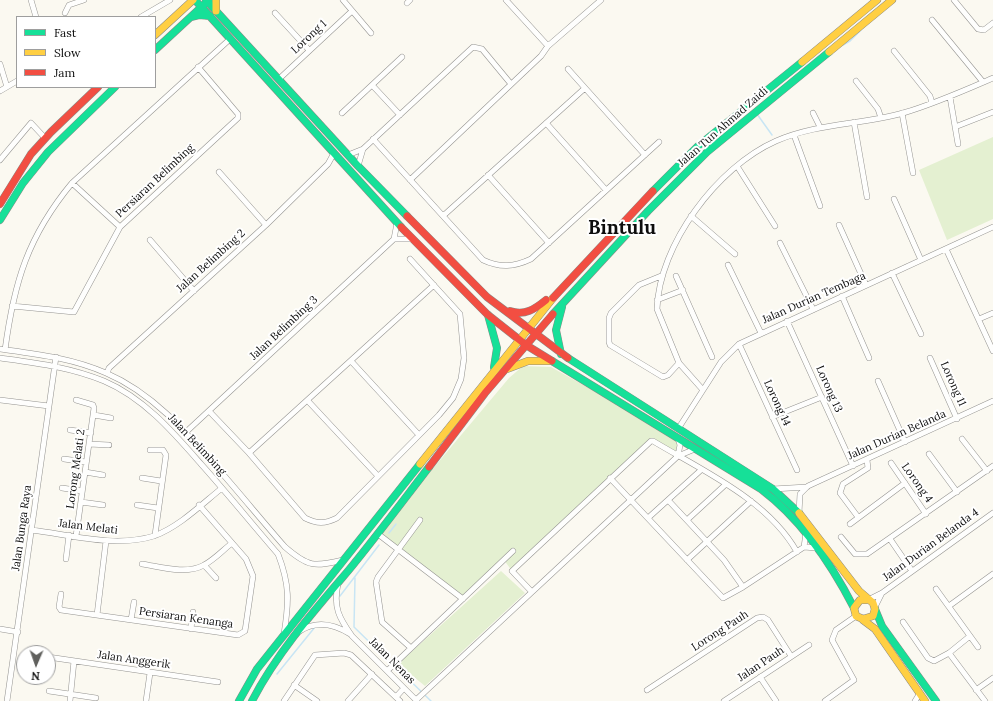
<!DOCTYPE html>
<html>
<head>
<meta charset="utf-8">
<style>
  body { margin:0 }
  #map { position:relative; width:993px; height:701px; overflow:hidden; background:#fbf9f1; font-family:Lora,serif }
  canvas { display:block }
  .legend { position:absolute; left:16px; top:16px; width:140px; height:72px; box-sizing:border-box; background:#fff; border:1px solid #9e9e9e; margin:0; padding:5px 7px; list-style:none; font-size:12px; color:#0d0d0d }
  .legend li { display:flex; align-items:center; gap:8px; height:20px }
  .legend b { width:20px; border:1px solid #9e9e9e }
  .north { position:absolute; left:16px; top:645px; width:40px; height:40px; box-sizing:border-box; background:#fff; border:1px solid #9e9e9e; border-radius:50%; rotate:182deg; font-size:11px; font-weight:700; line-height:16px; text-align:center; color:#0d0d0d }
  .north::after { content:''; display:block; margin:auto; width:14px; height:18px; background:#60605d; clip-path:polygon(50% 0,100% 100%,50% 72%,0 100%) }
</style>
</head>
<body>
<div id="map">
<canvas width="993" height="701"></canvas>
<ul class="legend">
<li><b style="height:5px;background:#16e098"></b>Fast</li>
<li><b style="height:5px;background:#ffcf43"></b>Slow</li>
<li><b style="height:5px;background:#f24e42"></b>Jam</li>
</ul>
<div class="north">N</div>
</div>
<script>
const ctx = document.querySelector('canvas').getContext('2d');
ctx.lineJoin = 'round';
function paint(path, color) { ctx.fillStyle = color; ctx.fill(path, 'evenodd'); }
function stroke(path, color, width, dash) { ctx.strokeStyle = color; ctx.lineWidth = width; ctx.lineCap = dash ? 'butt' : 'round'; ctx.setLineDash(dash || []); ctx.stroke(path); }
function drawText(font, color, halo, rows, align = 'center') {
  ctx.font = font + ' Lora,serif'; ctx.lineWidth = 4; ctx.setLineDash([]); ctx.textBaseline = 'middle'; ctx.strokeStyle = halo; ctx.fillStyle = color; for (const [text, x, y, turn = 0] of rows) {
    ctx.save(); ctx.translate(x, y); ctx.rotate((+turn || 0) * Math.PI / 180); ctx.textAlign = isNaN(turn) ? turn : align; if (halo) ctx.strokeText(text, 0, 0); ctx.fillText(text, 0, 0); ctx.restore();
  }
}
paint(new Path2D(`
  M993,137V219L947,240L919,170Z
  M523,366L551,367L678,438V456L653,441L512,571L504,560L463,599L378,534L509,378Z
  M501,571L525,593L425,686L398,664Z`), '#e4f0d1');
stroke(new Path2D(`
  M843,45L850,41L861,30
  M757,114L772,135
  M389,533L396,524
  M355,578L354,627L392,664
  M340,596L379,545
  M395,666L431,701
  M277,674L315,627`), '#c8e5f4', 1.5);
const street = new Path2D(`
  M31,0L36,17
  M343,0L371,33
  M954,0L978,29L984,30L993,23
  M407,3L410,0
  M65,13L69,5L84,0
  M275,13L309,50
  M141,17L170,0
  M932,20L983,82
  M548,46L601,0
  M894,51L930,96L932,103
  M0,64L7,87
  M568,69L645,155
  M279,79L352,11
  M856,81L878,109L881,118
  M372,85L400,115
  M0,91L17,81
  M950,97L958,144
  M342,113L402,57
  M813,113L820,127
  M902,113L913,173
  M854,122L867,197
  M546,123L606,190
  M955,127L993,112
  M794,135L820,206
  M373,139L483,260C500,268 514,267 531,259L659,142
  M348,155L363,149L473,47L482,49L511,84
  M0,160L31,123L45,138
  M358,166L363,149
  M737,166L775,226
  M219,172L266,225
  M488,175L549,243
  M410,180L541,56L548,46L506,0
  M72,183L120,227
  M894,199L921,260
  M443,216L585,88
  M691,216L735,254
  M839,225L866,285
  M394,239H413
  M150,240L194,291
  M780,243L813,309
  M946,249L993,351
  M728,265L761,333
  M892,273L921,334
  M661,276L639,285L611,313L609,318V342L610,345L663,377L668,375L679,363
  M676,276L712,357
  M842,296L869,358
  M657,300L683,290
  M12,306L74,312L120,227L238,118V114L198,67
  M979,319L993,313
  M787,321L853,466
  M739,344L797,470
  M0,349C36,354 72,358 106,373C153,393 187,433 220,471C242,496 263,522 285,547C308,567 314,567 343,560
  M5,350C14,282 28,236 72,183L230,39
  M0,358C36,363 70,367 104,381C144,398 173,432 201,464C227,493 252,524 278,554C290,585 289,602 284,634
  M930,358L957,419
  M351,361L419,435
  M107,373L109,368L266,225L328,164L334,153
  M878,381L905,442
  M703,390L679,363L657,309C659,245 717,167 776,141C817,123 861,125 903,113C934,104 963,91 993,78
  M0,400L49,406
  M76,400L93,405L94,408L76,536
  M308,401L378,476
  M209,411L249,453L305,518C317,524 325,524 337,518L439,415L453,398L461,379L464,358L460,314L410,259
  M94,415L111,418
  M772,417L822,397
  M678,429L721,362L739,344L993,227
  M70,430L91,433
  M186,432L394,239L397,223
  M678,438L680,445L678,456
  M962,439L987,471
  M89,444L109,445
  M150,450H163L166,455L155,535
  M249,453L434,285
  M929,454L957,492
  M64,459L86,462
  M891,463L926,514
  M85,472L103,475
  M142,478L161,481
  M610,478L723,598L743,587L804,547L816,548
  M62,488L82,491
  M773,489L807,487
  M668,500L724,560L743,587
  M81,502L103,505
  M137,505L158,508
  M799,513L800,494L808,486L993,401
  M858,517L840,493L843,484L868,468L867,460
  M648,518L701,470
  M687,520L725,485
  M850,524L905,483
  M32,530C71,535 115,548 154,536C179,527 202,504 222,488
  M378,534L463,599
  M841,537L855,554H867L993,466
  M890,539L912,571
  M804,547L806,533
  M66,559L69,535
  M687,560L751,501
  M142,564C161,567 186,575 204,565C214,560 223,550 232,543
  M204,565L216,578
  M338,584C333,607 339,618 352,636L417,701
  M936,589L978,647
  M531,591L512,571L651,441H653C703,471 768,500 797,552
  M61,594L59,607L61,610L238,635L245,631L253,576L246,559L199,505
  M868,600L882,593L993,513
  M949,606L993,574
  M875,607L882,593
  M97,615L106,541
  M131,620L134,602
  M903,622L928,658L934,661L949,653L970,636
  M0,629L18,632
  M191,629L193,612
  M300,631C317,620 334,624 350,634
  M411,648L382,622L376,582L378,577L420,520
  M949,653L985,701
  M48,657L218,682
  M387,671L513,551
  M760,677L776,701
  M294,685L317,701
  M647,690L757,618L763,617L768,620L791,656
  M976,690L993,678
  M49,691L96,698
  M396,697L404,688
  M416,700L678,456L695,449
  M7,701L56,357
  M70,701L74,661
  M146,701L150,673
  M284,701L315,655L344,653L351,655L400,701
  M348,701L372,674
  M724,701L809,645
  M825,701L854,680L832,640L836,630L856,616
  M915,701L920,693`);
const fast = new Path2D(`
  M195,0L401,227
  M206,0L358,166L407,216
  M191,17L199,15L210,16
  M155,50L209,0
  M653,191L698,146L802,62
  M0,220L23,183L48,152L115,87
  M553,314L648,211L707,152L829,52
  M488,315L497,348L494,367
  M561,354L556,330L562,307
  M568,358L773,489L799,513
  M552,361L761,489C802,520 831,563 854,608
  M875,609L882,626L936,701
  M239,701L257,669L420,464
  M252,701C277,653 313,612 348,571C376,537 402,502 429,467`);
const slow = new Path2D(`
  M216,0V11
  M155,35L193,0
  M829,52L892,0
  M802,62L877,0
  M507,369L528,361H549
  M420,464L553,298
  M799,513L859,591L873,603L875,609L873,616L863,619L856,616L854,608L860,600H866
  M863,620L875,629L925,701`);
const jam = new Path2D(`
  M0,204L31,154L51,132L98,87
  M407,216L487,297L568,358
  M401,227L488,315L526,345L552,361
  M553,298L653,191
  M510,311C525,316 535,309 546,300
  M429,467L485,393L553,314`);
stroke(street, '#949390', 6);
stroke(fast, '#8b8a86', 8);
stroke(slow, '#8b8a86', 8);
stroke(jam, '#8b8a86', 8);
stroke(street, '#fefefd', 5);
stroke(fast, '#16e098', 7);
stroke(slow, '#ffcf43', 7);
stroke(jam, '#f24e42', 7);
drawText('11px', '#0d0d0d', '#fff', [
  ["Lorong 1",309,37,-43],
  ["Jalan Tun Ahmad Zaidi",723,127,-41],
  ["Persiaran Belimbing",155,181,-43],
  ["Jalan Belimbing 2",211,261,-42],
  ["Jalan Durian Tembaga",814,298,-24],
  ["Jalan Belimbing 3",284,328,-43],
  ["Lorong 11",953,384,66],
  ["Lorong 13",829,389,66],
  ["Lorong 14",777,403,65],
  ["Jalan Durian Belanda",897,435,-24],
  ["Jalan Belimbing",197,445,47],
  ["Lorong Melati 2",76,469,-82],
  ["Lorong 4",917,483,55],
  ["Jalan Melati",88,527,7],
  ["Jalan Bunga Raya",22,528,-82],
  ["Jalan Durian Belanda 4",931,545,-36],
  ["Persiaran Kenanga",186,618,8],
  ["Lorong Pauh",720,631,-33],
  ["Jalan Anggerik",134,660,8],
  ["Jalan Nenas",392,661,45],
  ["Jalan Pauh",761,664,-34]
]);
drawText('bold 19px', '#0d0d0d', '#fff', [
  ["Bintulu",622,229]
]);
</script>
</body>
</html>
